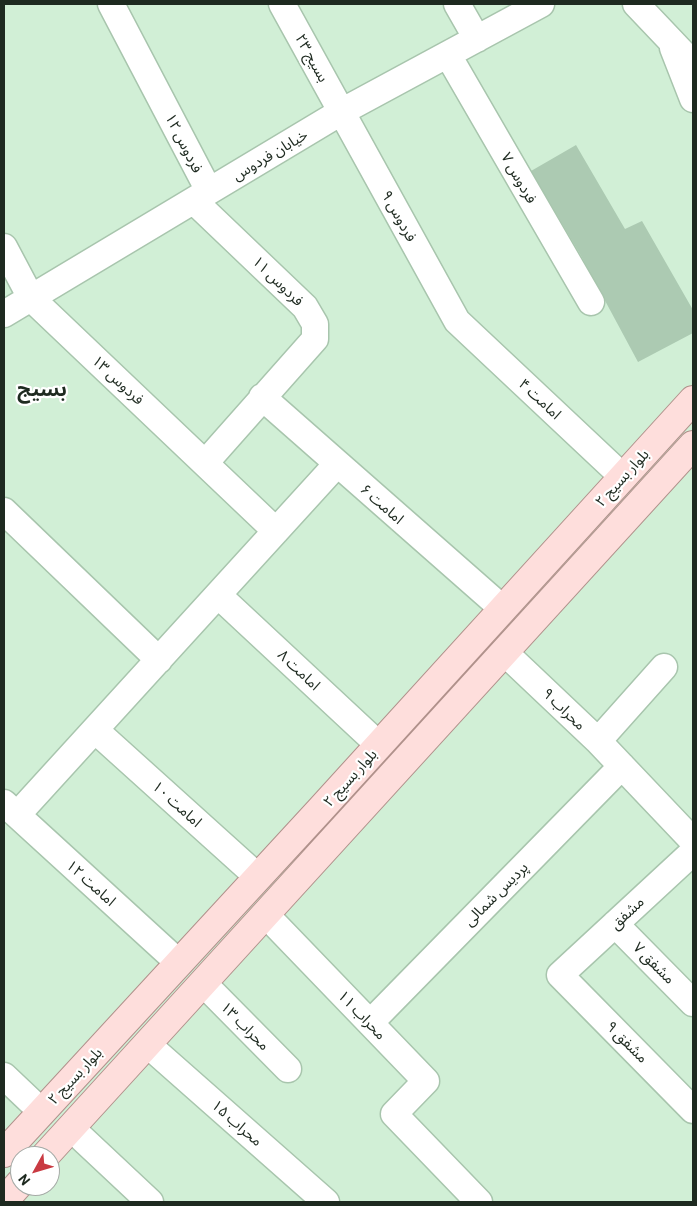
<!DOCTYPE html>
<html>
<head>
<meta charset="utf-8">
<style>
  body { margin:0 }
  #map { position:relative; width:697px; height:1206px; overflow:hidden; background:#d1efd6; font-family:Barlow,sans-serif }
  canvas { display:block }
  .frame { position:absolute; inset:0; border:5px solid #1e2a20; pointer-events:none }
  .north { position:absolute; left:10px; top:1146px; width:50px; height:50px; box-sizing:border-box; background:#fff; border:1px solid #a5aaa6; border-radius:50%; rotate:231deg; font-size:14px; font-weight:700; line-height:20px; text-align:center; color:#1e2a20 }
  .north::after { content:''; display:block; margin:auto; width:18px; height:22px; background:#c93a42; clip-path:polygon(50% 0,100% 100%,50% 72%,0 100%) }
</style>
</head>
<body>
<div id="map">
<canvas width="697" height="1206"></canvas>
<div class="frame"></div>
<div class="north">N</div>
</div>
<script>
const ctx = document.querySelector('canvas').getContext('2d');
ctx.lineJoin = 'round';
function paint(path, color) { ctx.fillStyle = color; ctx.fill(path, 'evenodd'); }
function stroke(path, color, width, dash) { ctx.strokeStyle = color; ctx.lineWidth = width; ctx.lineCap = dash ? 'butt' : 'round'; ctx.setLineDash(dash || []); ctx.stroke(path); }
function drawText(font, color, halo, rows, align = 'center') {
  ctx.font = font + ' Barlow,"Noto Sans Arabic",sans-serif'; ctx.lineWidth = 4.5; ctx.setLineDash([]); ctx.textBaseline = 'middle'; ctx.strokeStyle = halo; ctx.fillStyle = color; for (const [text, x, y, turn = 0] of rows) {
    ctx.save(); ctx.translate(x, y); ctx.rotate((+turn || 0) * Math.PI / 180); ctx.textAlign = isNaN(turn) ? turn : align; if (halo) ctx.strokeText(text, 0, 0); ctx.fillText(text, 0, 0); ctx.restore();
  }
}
paint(new Path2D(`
  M576,145L625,229L642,221L693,310V333L638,362L581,256L531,171Z`), '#accab2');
const minor = new Path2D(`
  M111,4L209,191
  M282,4L457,321L623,477
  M457,4L477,39
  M636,4L693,64
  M673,48L693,99
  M448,55L591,302
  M194,201L305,307L315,324V339L206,462
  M4,247L31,298L276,531
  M4,314L341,112L541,4
  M262,397L503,609
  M4,511L159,660
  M218,595L379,745
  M504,652L598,741L693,841
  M95,730L258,877
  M598,741L664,667
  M4,803L179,963
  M17,815L337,464
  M693,852L560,975L693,1110
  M266,915L426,1081L394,1114L479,1202
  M615,924L693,1003
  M203,983L288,1069
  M370,1023L622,766
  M147,1044L326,1202
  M4,1076L42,1112
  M71,1128L150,1202`);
const major = new Path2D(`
  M4,1153L320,810L693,400
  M45,1156L693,445
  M4,1201L20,1183`);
stroke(minor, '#a8c5ad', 29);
stroke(major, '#b0918b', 30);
stroke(minor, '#fff', 26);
stroke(major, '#fededc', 28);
drawText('15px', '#1e2a20', '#fff', [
  ["۲۳ بسیج",312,58,61],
  ["فردوس ۱۲",184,143,63],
  ["خیابان فردوس",270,155,-31],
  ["فردوس ۷",519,178,60],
  ["فردوس ۹",399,216,61],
  ["فردوس ۱۱",278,281,44],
  ["فردوس ۱۳",118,380,43],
  ["امامت ۴",540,399,43],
  ["بلوار بسیج ۲",622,478,-48],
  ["امامت ۶",382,504,41],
  ["امامت ۸",299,670,43],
  ["محراب ۹",564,709,44],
  ["بلوار بسیج ۲",350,778,-48],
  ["امامت ۱۰",177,804,42],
  ["امامت ۱۲",91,883,42],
  ["پردیس شمالی",496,894,-45],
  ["مشفق",627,913,-43],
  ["مشفق ۷",654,963,45],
  ["محراب ۱۱",362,1015,46],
  ["محراب ۱۳",245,1026,45],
  ["مشفق ۹",627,1042,45],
  ["بلوار بسیج ۲",75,1076,-47],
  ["محراب ۱۵",237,1123,41]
]);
drawText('bold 20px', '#1e2a20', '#fff', [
  ["بسیج",42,389]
]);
</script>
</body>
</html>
